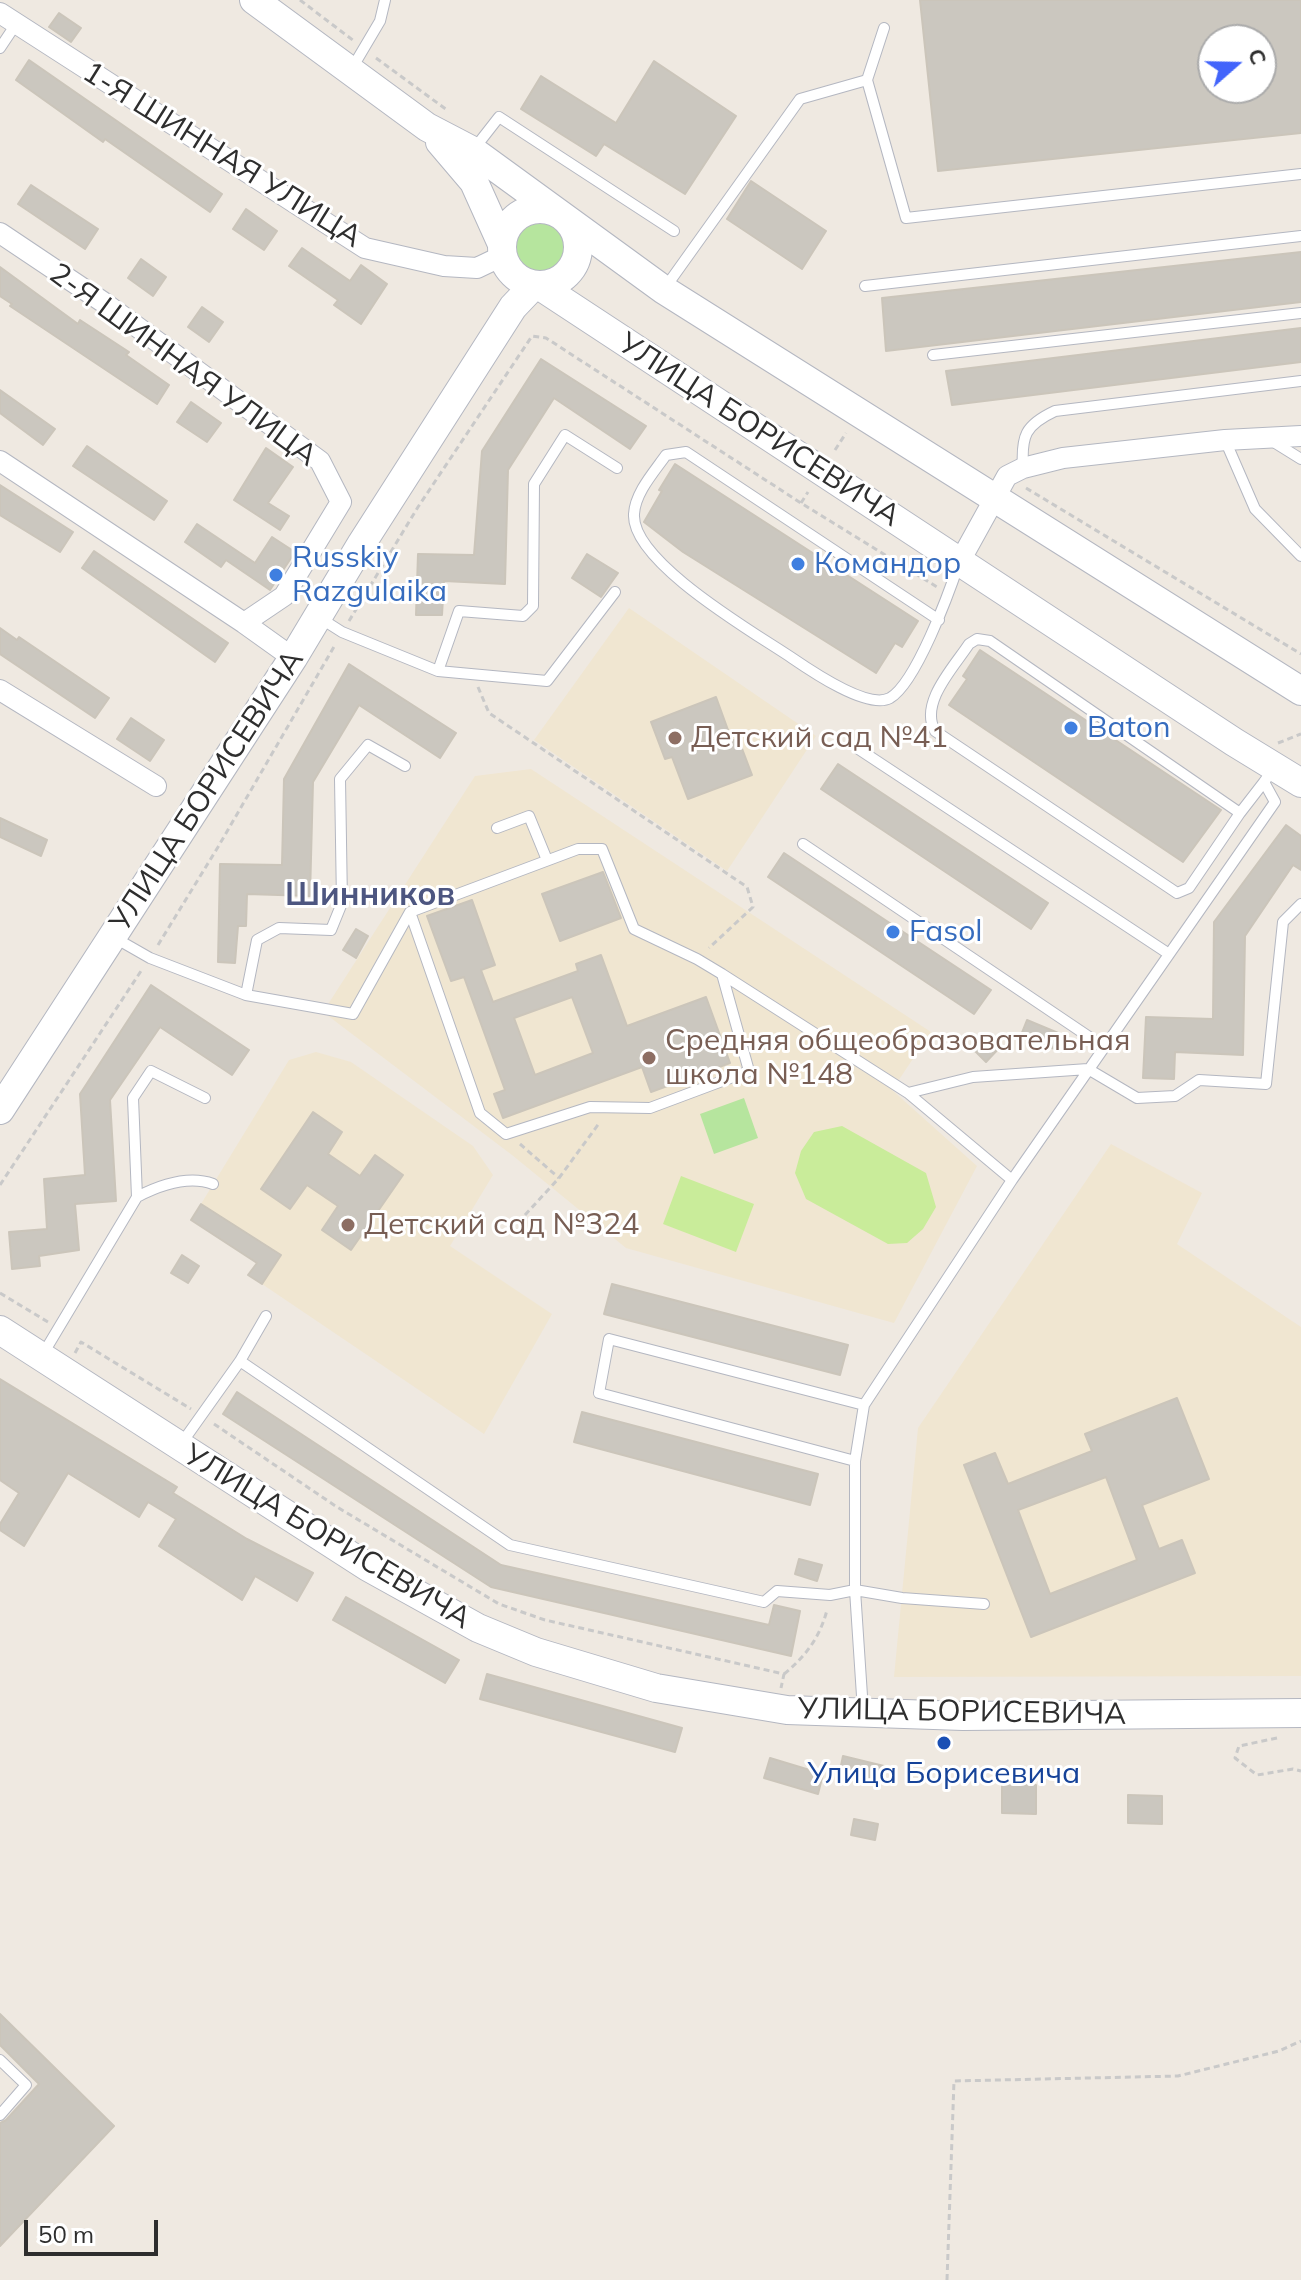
<!DOCTYPE html>
<html>
<head>
<meta charset="utf-8">
<style>
  body { margin:0 }
  #map { position:relative; width:1301px; height:2280px; overflow:hidden; background:#efe9e1; font-family:Mulish,sans-serif }
  canvas { display:block }
  .north { position:absolute; left:1197px; top:24px; width:80px; height:80px; box-sizing:border-box; background:#fff; border:2px solid #ababab; border-radius:50%; rotate:70deg; font-size:22px; font-weight:700; line-height:32px; text-align:center; color:#2e2e2e }
  .north::after { content:''; display:block; margin:auto; width:28px; height:36px; background:#4264fb; clip-path:polygon(50% 0,100% 100%,50% 72%,0 100%) }
  .scale { position:absolute; left:24px; top:2220px; width:134px; height:36px; box-sizing:border-box; border:4px solid #2e2e2e; border-top:0; padding-left:10px; font-size:24px; line-height:28px; white-space:nowrap; color:#2e2e2e; -webkit-text-stroke:6px #fff; paint-order:stroke }
</style>
</head>
<body>
<div id="map">
<canvas width="1301" height="2280"></canvas>
<div class="north">С</div>
<div class="scale">50 m</div>
</div>
<script>
const ctx = document.querySelector('canvas').getContext('2d');
ctx.lineJoin = 'round';
function paint(path, color) { ctx.fillStyle = color; ctx.fill(path, 'evenodd'); }
function stroke(path, color, width, dash) { ctx.strokeStyle = color; ctx.lineWidth = width; ctx.lineCap = dash ? 'butt' : 'round'; ctx.setLineDash(dash || []); ctx.stroke(path); }
function drawText(font, color, halo, rows, align = 'center') {
  ctx.font = font + ' Mulish,sans-serif'; ctx.lineWidth = 6; ctx.setLineDash([]); ctx.textBaseline = 'middle'; ctx.strokeStyle = halo; ctx.fillStyle = color; for (const [text, x, y, turn = 0] of rows) {
    ctx.save(); ctx.translate(x, y); ctx.rotate((+turn || 0) * Math.PI / 180); ctx.textAlign = isNaN(turn) ? turn : align; if (halo) ctx.strokeText(text, 0, 0); ctx.fillText(text, 0, 0); ctx.restore();
  }
}
paint(new Path2D(`
  M629,608L816,736L727,871L534,740Z
  M531,769L931,1032L892,1090L977,1166L894,1323L626,1248L512,1155L323,1012L475,776Z
  M316,1052L351,1062L473,1146L493,1175L450,1246L552,1314L484,1434L262,1284L281,1255L201,1204L289,1060Z
  M1111,1144L1202,1193L1177,1244L1301,1327V1676L894,1677L918,1428Z`), '#f0e6d1');
paint(new Path2D(`
  M514 246a26 26 0 1 1 52 0a26 26 0 1 1-52 0Z
  M744,1098L758,1138L714,1154L700,1114Z`), '#b6e59e');
paint(new Path2D(`
  M842,1126L926,1173L936,1207L923,1229L907,1243L888,1244L806,1199L795,1173L801,1151L814,1132Z
  M681,1176L754,1204L736,1252L663,1224Z`), '#c9ec9a');
const building = new Path2D(`
  M920,0H1301V133L938,171ZM1213,40H1261V88H1213Z
  M59,13L81,28L71,42L49,27Z
  M29,60L222,194L210,212L105,139L103,142L16,80Z
  M654,61L736,116L685,194L604,144L596,156L521,109L541,76L616,123Z
  M751,181L826,231L802,269L727,219Z
  M31,185L98,229L85,249L18,204Z
  M246,209L277,231L264,250L233,229Z
  M302,248L350,281L361,265L387,284L361,324L334,305L338,300L289,266Z
  M1301,252V302L886,351L882,298Z
  M141,259L166,277L153,296L128,278Z
  M0,267L78,324L80,320L129,352L126,355L169,385L157,404L10,306L12,304L0,296Z
  M202,307L223,322L209,342L188,327Z
  M1301,328V362L952,405L946,371Z
  M541,359L646,426L630,449L554,398L508,470L505,584L444,581L442,615H416L418,554L474,555L482,451Z
  M0,390L55,429L43,445L0,413Z
  M191,402L221,423L207,442L177,422Z
  M87,446L167,501L154,520L73,466Z
  M266,448L293,467L268,503L289,516L280,530L234,500Z
  M675,464L918,621L902,647L895,643L876,673L683,552L644,522L662,491L659,490Z
  M0,485L73,532L60,552L0,515Z
  M197,524L255,563L272,537L295,552L270,590L226,560L221,567L185,542Z
  M94,551L228,643L215,662L82,568Z
  M587,554L618,573L601,597L572,578Z
  M0,628L17,640L19,637L109,698L95,718L0,654Z
  M980,650L1221,810L1183,862L949,705L967,679L963,676Z
  M349,664L456,733L440,758L359,705L313,782L310,896L247,894L246,926H238L235,963L218,962L220,864L282,865L284,779Z
  M716,697L732,741L738,738L752,775L688,799L672,757L665,759L651,722Z
  M131,718L164,740L150,761L117,739Z
  M838,764L1048,903L1031,929L821,789Z
  M0,818L47,840L41,856L0,837Z
  M1286,825L1301,836V870L1293,865L1245,936L1243,1055L1175,1052L1174,1079L1143,1078L1146,1017L1213,1019L1214,922Z
  M784,853L991,990L974,1014L768,877Z
  M603,872L621,918L560,941L542,894Z
  M472,900L495,965L481,970L493,1002L578,971L576,964L601,955L627,1026L706,997L730,1063L651,1092L642,1067L503,1118L494,1094L505,1090L464,977L451,981L427,916ZM572,997L593,1053L535,1075L514,1018Z
  M356,929L368,936L356,958L343,950Z
  M151,985L249,1050L232,1075L160,1027L110,1100L116,1201L75,1204L79,1250L39,1256L40,1266L12,1269L9,1232L47,1229L44,1179L85,1175L80,1094Z
  M1027,1020L1063,1035L1057,1050L1021,1035Z
  M991,1035L1001,1046L986,1062L975,1051Z
  M313,1112L342,1132L328,1154L360,1176L375,1155L403,1175L351,1250L322,1230L338,1206L307,1185L290,1209L261,1189Z
  M201,1204L281,1255L262,1284L248,1275L257,1263L191,1220Z
  M182,1255L199,1266L188,1283L171,1273Z
  M612,1284L848,1345L840,1375L604,1314Z
  M0,1379L177,1487L173,1493L247,1539L313,1573L297,1601L255,1576L242,1600L159,1546L176,1519L148,1502L139,1517L68,1473L24,1546L0,1530V1524L19,1493L0,1480Z
  M237,1392L501,1565L769,1625L774,1605L800,1611L791,1656L491,1587L223,1414Z
  M1177,1398L1209,1479L1142,1505L1159,1549L1182,1540L1195,1573L1031,1637L964,1465L995,1453L1008,1484L1092,1451L1085,1434ZM1106,1477L1137,1560L1050,1594L1018,1510Z
  M582,1412L818,1474L810,1505L574,1442Z
  M799,1559L822,1565L817,1581L795,1574Z
  M346,1597L459,1660L445,1683L333,1620Z
  M487,1674L682,1728L675,1752L480,1699Z
  M843,1756L884,1766L879,1785L839,1775Z
  M770,1758L823,1774L818,1794L764,1778Z
  M1002,1784L1036,1785V1814L1002,1813Z
  M1128,1795L1162,1796V1824L1128,1823Z
  M854,1819L878,1824L875,1840L851,1835Z
  M0,2014L114,2126L0,2246V2123L6,2120L39,2084L0,2045Z`);
paint(building, '#cbc7bf');
stroke(building, '#cbc5ba', 2);
const lane = new Path2D(`
  M884,28L867,80L906,218L1301,174
  M0,48L16,24
  M351,70L380,21L385,0
  M474,149L499,117L674,231
  M865,286L1301,236
  M665,288L800,99L867,80
  M933,355L1301,313
  M1225,440L1255,509L1301,556
  M1272,441L1301,459
  M1023,468C1021,436 1025,425 1055,411L1301,381
  M320,618L342,632L438,671L459,611L523,616L533,606L534,484L565,435L617,468
  M939,620L686,452L666,455C654,472 635,493 634,514C631,562 755,633 792,658C811,671 868,710 890,698C916,683 949,593 959,563
  M438,671L547,681L615,592
  M857,748L1169,954
  M1240,813L1189,888L1177,893L935,731C919,703 954,667 969,644L977,639L990,641L1240,813L1264,782
  M497,828L529,816L547,860
  M803,844L1104,1047
  M410,912L480,1113L506,1134L590,1107L650,1108L749,1071L722,974L908,1093
  M115,938L150,958L246,995L257,940L279,928L331,930L342,903L340,779L368,745L405,766
  M246,995L353,1014L410,912L578,849H602L634,929L697,959L722,974
  M1012,1180L908,1093L973,1077L1088,1069L1137,1098L1175,1096L1199,1080L1266,1084L1283,922L1301,904
  M137,1197C160,1185 188,1175 213,1184
  M43,1354L137,1197L133,1098L151,1071L205,1098
  M240,1361L510,1545L764,1602L777,1591L830,1595L855,1590L902,1598L984,1604
  M181,1444L240,1361L266,1316
  M855,1461L599,1393L609,1339L864,1405
  M863,1711L855,1590V1461L864,1405L1012,1180L1275,802L1264,782L1274,768
  M0,2060L26,2085L0,2115`);
const street = new Path2D(`
  M0,13L365,248L444,266L477,268L502,256
  M0,233L106,304L320,461L341,502L284,596L244,623
  M0,461L244,623L293,658
  M960,561L1007,476L1023,468L1063,458L1225,440L1301,436
  M0,690L156,786`);
const secondary = new Path2D(`
  M254,0L427,127L473,151L664,290L1301,691
  M440,142L474,182L501,242
  M502 247a38 38 0 1 1 76 0a38 38 0 1 1-76 0Z
  M540,286L1234,742L1301,783
  M0,1110L293,658L362,543L513,307L534,285
  M0,1330L368,1567L478,1628L536,1652L656,1688L787,1710L963,1716L1301,1713`);
stroke(lane, '#b4b7c1', 12);
stroke(street, '#b4b7c1', 22);
stroke(secondary, '#b4b7c1', 30);
stroke(new Path2D(`
  M300,0L354,41
  M376,58L447,110
  M835,450L846,433
  M1026,488L1301,654
  M801,503L808,492
  M349,621L418,507L532,336L546,338L801,503L937,587
  M478,687L489,713L747,887L753,907L709,948
  M1278,743L1301,734
  M158,945L218,847L335,645
  M520,1144L559,1178
  M0,1185L143,968
  M525,1215L559,1178L600,1122
  M0,1293L48,1322
  M75,1353L81,1342L191,1409
  M214,1424L337,1507L499,1604L545,1620L784,1674L781,1688
  M784,1674C806,1656 820,1637 827,1610
  M1277,1738L1239,1746L1235,1758L1257,1775L1293,1769L1301,1771
  M947,2280L954,2081L1178,2076L1279,2051L1301,2041`), '#c9c9c9', 3, [6, 4]);
stroke(lane, '#fff', 10);
stroke(street, '#fff', 20);
stroke(secondary, '#fff', 28);
for (const [x, y, r, color] of [
  [798,564,8,"#3f7fe0"],
  [276,575,8,"#3f7fe0"],
  [1071,728,8,"#3f7fe0"],
  [675,738,8,"#8d6e63"],
  [893,932,8,"#3f7fe0"],
  [649,1058,8,"#8d6e63"],
  [348,1225,8,"#8d6e63"],
  [944,1743,8,"#1a4fb4"]
]) { const dot = new Path2D(); dot.arc(x, y, r, 0, 2 * Math.PI); ctx.fillStyle = color; ctx.fill(dot); stroke(dot, '#fff', 3); }
drawText('30px', '#2e2e2e', '#fff', [
  ["1-Я ШИННАЯ УЛИЦА",222,155,32],
  ["2-Я ШИННАЯ УЛИЦА",183,365,36],
  ["УЛИЦА БОРИСЕВИЧА",759,430,33],
  ["УЛИЦА БОРИСЕВИЧА",207,791,-57],
  ["УЛИЦА БОРИСЕВИЧА",327,1537,31],
  ["УЛИЦА БОРИСЕВИЧА",962,1712,1]
]);
drawText('30px', '#366cbe', '#fff', [
  ["Russkiy",292,558],
  ["Razgulaika",292,592],
  ["Командор",814,564],
  ["Baton",1087,728],
  ["Fasol",909,932]
], 'left');
drawText('30px', '#785e54', '#fff', [
  ["Детский сад №41",691,738],
  ["Средняя общеобразовательная",665,1041],
  ["школа №148",665,1075],
  ["Детский сад №324",364,1225]
], 'left');
drawText('30px', '#164399', '#fff', [
  ["Улица Борисевича",944,1774]
]);
drawText('bold 32px', '#4d5680', '#fff', [
  ["Шинников",370,895]
]);
</script>
</body>
</html>
